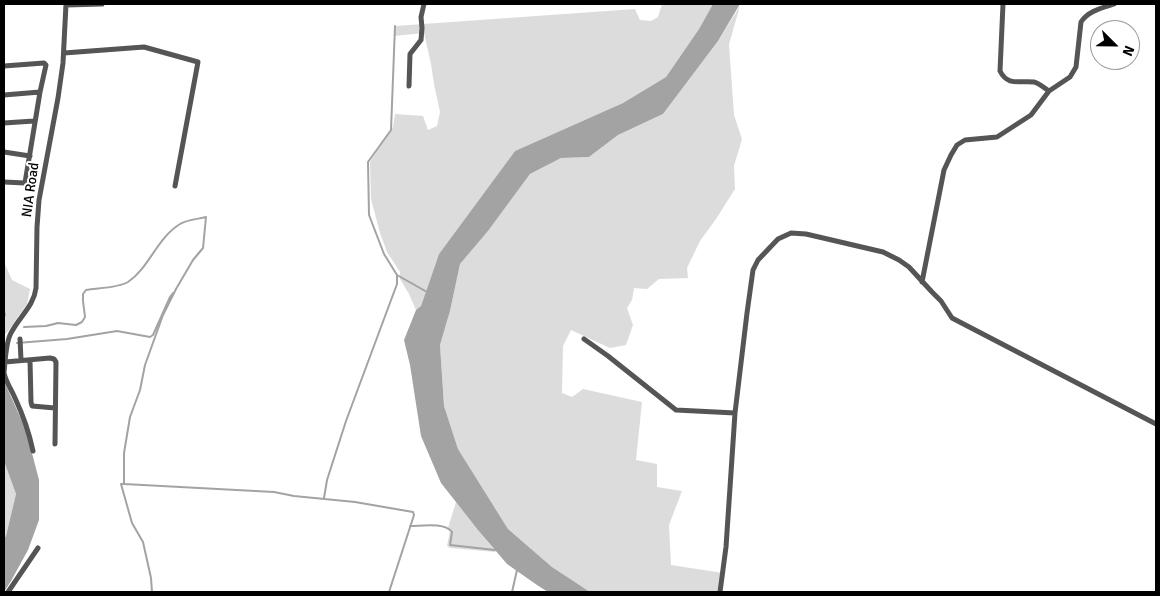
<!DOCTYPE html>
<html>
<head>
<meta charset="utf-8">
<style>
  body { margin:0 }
  #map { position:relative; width:1160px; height:596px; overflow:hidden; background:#fff; font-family:Signika,sans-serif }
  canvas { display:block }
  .frame { position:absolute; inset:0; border:5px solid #000; pointer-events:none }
  .north { position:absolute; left:1090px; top:20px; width:50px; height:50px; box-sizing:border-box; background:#fff; border:1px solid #999; border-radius:50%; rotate:113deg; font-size:14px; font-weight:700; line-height:20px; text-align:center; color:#000 }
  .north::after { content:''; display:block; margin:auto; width:18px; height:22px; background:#000; clip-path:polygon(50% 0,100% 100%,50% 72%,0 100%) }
</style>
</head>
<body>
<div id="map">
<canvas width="1160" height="596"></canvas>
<div class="frame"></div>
<div class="north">N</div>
</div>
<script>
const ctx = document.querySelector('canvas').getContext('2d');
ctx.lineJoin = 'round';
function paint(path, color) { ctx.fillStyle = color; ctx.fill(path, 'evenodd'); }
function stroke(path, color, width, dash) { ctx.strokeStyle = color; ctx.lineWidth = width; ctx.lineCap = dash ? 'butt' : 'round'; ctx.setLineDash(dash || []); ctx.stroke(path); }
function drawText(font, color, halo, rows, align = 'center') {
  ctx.font = font + ' Signika,sans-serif'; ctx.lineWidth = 4; ctx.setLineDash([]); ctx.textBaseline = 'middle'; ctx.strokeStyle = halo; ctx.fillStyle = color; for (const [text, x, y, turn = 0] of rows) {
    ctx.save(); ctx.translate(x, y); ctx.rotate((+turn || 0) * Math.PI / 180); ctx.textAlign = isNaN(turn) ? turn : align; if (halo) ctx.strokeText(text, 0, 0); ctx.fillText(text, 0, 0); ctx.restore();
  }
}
paint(new Path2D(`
  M662,4H713L699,29L666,77L623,103L515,151L439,254L421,306L416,310L409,294L400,279V272L387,252L380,233L371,199L370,162L393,127L395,114L423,116L428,130L437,126L440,112L434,84L431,64L424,33L394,36L395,26L635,9L640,20L651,21L658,17Z
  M740,6L729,44L734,115L742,139L734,166L735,189L716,219L700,241L687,268L688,278L659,279L647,289L634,288L632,300L627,308L633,325L626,345L610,348L571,330L563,346L562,393L572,397L583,389L642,402L636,460L657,464V487L682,491L669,525L671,565L723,573L721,592H590L552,567L508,529L458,449L444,406L440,345L450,311L460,264L488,231L530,174L561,158L589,157L618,135L663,114L718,41Z
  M4,262L12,280L30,289L27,304L6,334L4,333Z
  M4,461L16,494L6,536L4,539Z
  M456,502L496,552L450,548L447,546L450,531L448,528Z`), '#dcdcdc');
paint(new Path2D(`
  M713,4H740L718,41L663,114L618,135L589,157L561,158L530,174L488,231L460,264L450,311L440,345L444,406L458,449L508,529L552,567L590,592H548L537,585L507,564L478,530L441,483L421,436L410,365L404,340L416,310L421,306L439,254L515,151L623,103L666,77L699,29Z
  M4,381L26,430L39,480V520L28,550L11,581L4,592V539L6,536L16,494L4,461Z`), '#a3a3a3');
stroke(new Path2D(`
  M395,26L391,130L368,162L369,215L384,254L397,275L427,292
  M4,312L5,315
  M24,327L46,326L58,323L76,325L82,322L85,317L83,301V294L86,290C97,288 118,288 128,282C149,268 157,238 180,224C186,220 198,219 206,217L203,248L193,260L176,289L163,315L145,365L140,390L130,417L124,453V484H121L132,523L143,542L151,578L152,592
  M17,343L67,339L117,331L150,337L153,335L170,297L173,293
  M124,484L274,492L294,496L355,502L413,512L414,515L389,592
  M324,498L327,480L346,421L397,284V276
  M410,526C422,526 444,522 452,532L450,545L495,550
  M512,592L517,570`), '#a3a3a3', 2);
stroke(new Path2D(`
  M1003,4L1000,71C1008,87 1020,80 1034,82C1039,83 1044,88 1049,91
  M66,5L102,4
  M64,53L144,47L198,62L175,186
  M4,66L44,63L46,65L40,92L25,183L4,182
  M409,86L410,54L421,40L422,28L421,17L424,4
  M4,95L40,92
  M4,123L34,121
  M4,152L30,156
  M922,282L944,170L951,155L957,145L965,140L997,137L1031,115L1049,91L1070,77L1076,67L1081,22C1088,11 1102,8 1114,4
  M20,339L21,360
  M584,339L608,356L676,410L735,413
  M30,360L31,402L32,406L55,408
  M5,362L50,358L54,359L56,362L55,444
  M4,373C5,362 6,341 11,333C19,317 34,306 36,288L37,227L39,200L58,98L63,63L66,4
  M4,373C6,382 11,389 15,398C23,415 29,432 33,451
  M8,592L38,548
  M720,592L726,547L735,413L747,313L753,270L758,260L778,239L791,233L806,234L883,252L899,260L909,267L932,292L941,301L952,318L1156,424`), '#555', 5);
drawText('14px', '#000', '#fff', [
  ["NIA Road",31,190,-82]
]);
</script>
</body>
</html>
